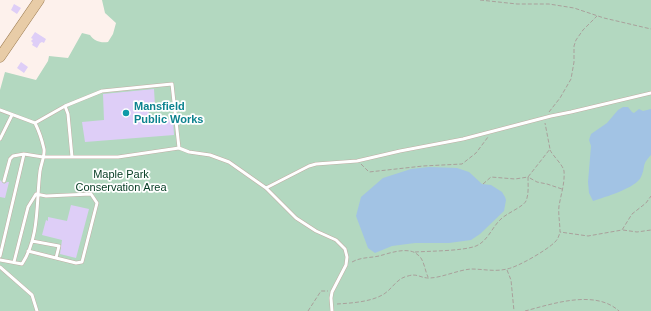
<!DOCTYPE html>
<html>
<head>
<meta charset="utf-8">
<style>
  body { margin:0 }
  canvas { display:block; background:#fdf1ec }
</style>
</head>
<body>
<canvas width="651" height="311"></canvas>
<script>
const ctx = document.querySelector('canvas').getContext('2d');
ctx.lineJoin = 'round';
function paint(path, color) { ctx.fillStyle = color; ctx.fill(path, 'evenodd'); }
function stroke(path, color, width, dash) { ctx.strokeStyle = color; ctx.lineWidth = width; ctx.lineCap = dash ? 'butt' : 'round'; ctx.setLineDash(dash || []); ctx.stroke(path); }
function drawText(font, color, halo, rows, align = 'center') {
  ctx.font = font + ' Helvetica,sans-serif'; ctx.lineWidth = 3.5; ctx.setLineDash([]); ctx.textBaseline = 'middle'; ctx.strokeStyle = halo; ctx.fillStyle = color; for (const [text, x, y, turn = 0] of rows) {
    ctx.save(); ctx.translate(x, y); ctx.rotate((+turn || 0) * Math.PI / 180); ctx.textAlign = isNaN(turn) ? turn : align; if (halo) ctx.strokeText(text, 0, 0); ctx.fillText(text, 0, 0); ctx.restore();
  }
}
paint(new Path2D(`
  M102,0H651V311H0V90L5,72L36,80L48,61L49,56L68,58L82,33L90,35C94,41 100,43 108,42L113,34L116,23L105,13Z`), '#b3d8c0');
paint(new Path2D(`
  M623,107H628L632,112L634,113L639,109L643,111L651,109V155C641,165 646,167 641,177C636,188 605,197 593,201L589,193L588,182L591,146L589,140L591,134L607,123L618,110Z
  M429,167L457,168L469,172L482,184L491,185L502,192L505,197L506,200L504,211L480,234L471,240L449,243H415L392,246L375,253L368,248L356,216L361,197L383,178L411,169Z`), '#a2c3e4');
paint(new Path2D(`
  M14,4L21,8L17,14L11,10Z
  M35,32L46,39L44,43L42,42L40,43L37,48L32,45L33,43L31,41L33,39L31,38Z
  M21,62L28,67L24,73L17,68Z
  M154,89L155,106L148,107L150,122L173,119L174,135L85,142L82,122L104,120L103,94Z
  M0,180L4,184L7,182H9L5,198L0,197Z
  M71,205L89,209L76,258L60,254L62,240L42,235L46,220L48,221V217L67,221Z`), '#decef7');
const lane = new Path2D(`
  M65,106L68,114L72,157
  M0,110L35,123C39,131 42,140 44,149C45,156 41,164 40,171C36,203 40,236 22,264L0,260
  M0,139L12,115
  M179,148L189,152L210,155L229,162L266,188L296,218L316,231L336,240L345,249L347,257L346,265L332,292L331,298L332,311
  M4,181L10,159L13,156L24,154L43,157H118L179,148L172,84L102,91L65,106L35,123
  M266,188L309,166L316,164L357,161L400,151L463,139L551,116L571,112L651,93
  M28,251L56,258L59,246L32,241
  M0,256L24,154
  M14,262L28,207L36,194L46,196L91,194L97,203L82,262L76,263L56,258
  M0,267L32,295L37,311`);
const primary = new Path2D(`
  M0,57L39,0`);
stroke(lane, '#c0aea5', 4);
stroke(primary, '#9b7b51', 11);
stroke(new Path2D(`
  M480,0L517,4H549L574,8L604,18L651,29
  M549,112L560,98L571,79L574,62V46L576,40L583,30L597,16
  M550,150C553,156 563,165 564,171C565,183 561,194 559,206C558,214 560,223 560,232L588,236L622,230L632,214L646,203L651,196
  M361,164L369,172L423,166L462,164L476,153L488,137
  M483,184L491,177L515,179L528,177L550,149L545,123
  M623,230L637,232L651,230
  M415,252C431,251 463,251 476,246C488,241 492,227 501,219C507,213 523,207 526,201C529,194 528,185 528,177L537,182L547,184L562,189
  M352,262C361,257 370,258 379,256C390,253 409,246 418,255C424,259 425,271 428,277
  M507,270L511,280L514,311
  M337,304C352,303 371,302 384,294C393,288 397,278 408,276C417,273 420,278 429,278C441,278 458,270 471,269C483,269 495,272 507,269C518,267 547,250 555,242C558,239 559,236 560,232
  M308,311L321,291H328
  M525,311C552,304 595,289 619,311`), '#a9a09b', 1, [4, 2]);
stroke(lane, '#fff', 3);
stroke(primary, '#e8cca7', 10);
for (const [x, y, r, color] of [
  [126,113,4,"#0f9aa8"]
]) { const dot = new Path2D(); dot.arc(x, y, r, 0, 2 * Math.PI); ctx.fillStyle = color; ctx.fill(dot); stroke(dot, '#fff', 1.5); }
drawText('bold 11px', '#0d838f', '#fff', [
  ["Mansfield",134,107],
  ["Public Works",134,120]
], 'left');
drawText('11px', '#033a21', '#fff', [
  ["Maple Park",121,175],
  ["Conservation Area",121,188]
]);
</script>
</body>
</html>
